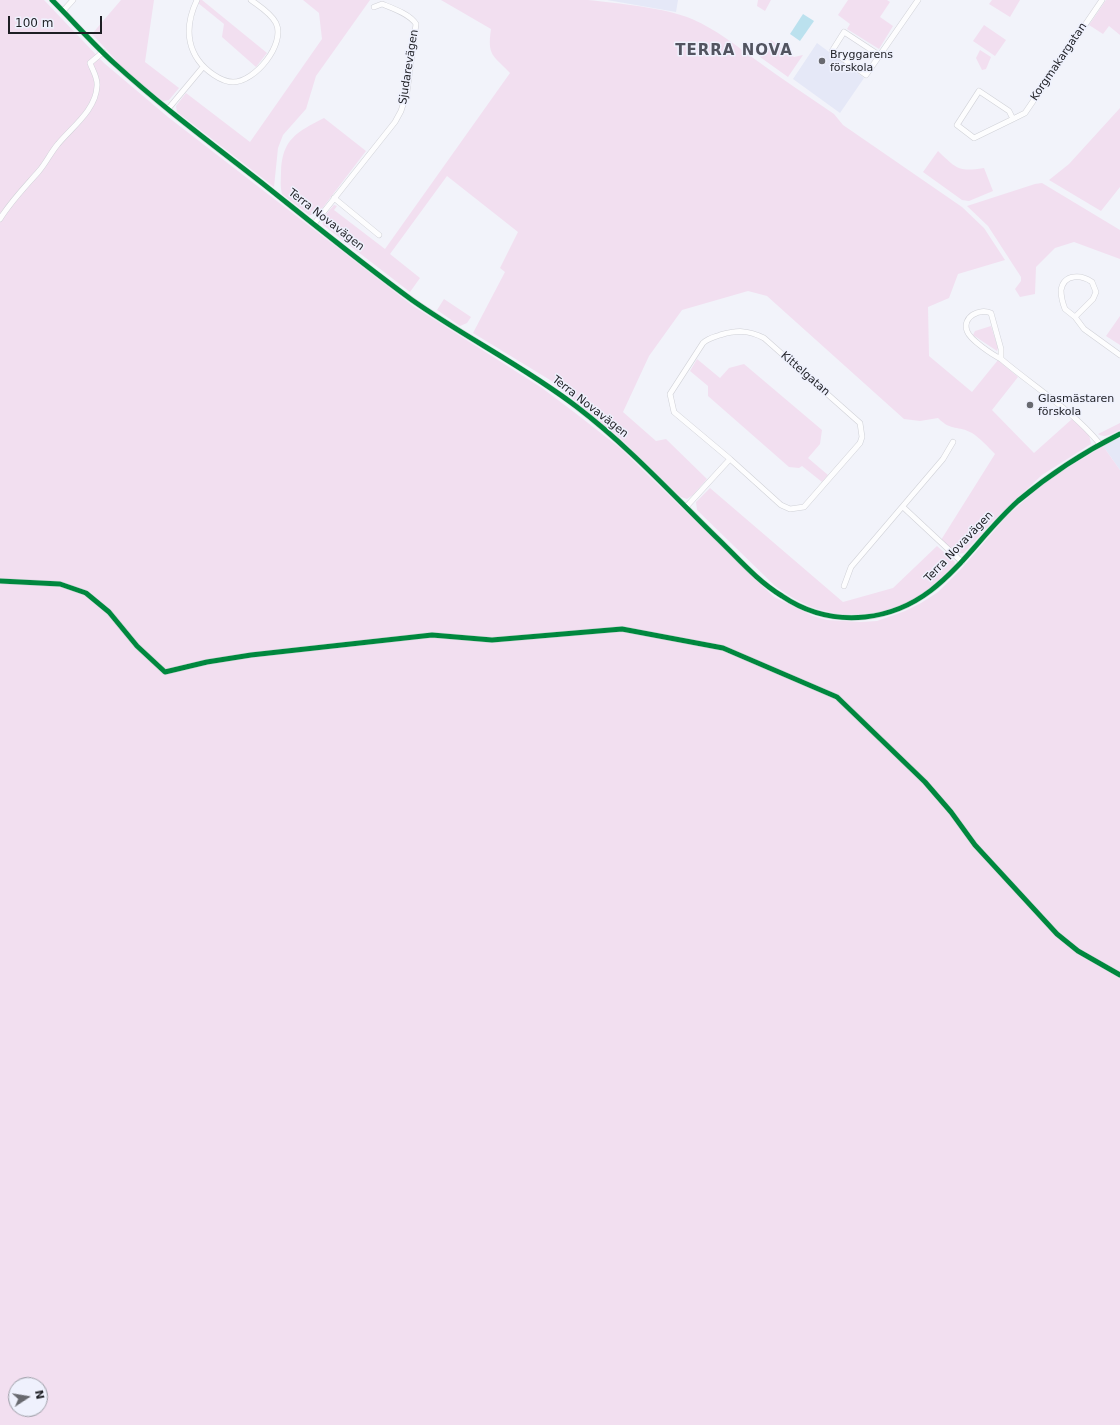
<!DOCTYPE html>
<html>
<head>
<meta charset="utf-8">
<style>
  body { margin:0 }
  #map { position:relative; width:1120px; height:1425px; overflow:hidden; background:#f2f3fa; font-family:"DejaVu Sans",sans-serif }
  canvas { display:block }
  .north { position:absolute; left:8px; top:1377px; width:40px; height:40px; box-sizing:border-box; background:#eff1fd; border:1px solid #9b9da6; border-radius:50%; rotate:78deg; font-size:11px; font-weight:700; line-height:16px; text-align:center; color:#1e1f24 }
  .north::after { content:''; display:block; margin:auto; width:14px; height:18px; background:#68696f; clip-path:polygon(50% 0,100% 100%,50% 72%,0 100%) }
  .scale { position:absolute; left:8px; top:16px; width:94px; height:18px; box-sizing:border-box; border:2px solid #1e1f24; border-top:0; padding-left:5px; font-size:12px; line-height:14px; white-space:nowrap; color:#1e1f24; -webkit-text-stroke:3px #eff1fd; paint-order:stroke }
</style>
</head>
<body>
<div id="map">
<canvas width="1120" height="1425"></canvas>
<div class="north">N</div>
<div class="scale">100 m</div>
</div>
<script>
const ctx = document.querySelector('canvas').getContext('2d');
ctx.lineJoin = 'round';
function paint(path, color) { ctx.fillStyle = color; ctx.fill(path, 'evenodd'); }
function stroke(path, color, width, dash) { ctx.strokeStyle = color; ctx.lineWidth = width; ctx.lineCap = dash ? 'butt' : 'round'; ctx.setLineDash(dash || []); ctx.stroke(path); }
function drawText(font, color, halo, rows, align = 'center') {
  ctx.font = font + ' "DejaVu Sans",sans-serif'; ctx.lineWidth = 3; ctx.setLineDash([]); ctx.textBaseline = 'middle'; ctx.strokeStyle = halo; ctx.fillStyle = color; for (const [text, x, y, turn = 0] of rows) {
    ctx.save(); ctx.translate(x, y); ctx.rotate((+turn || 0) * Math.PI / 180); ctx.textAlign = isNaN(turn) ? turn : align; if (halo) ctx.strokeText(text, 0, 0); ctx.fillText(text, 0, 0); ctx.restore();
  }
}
paint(new Path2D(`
  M607,0H678L676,12Z
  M817,43L864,78L840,113L793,79Z
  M1120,437V470L1103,446Z`), '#e5e8f7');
paint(new Path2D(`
  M0,0H44L104,63L168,117L413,306L542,388L574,412L620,448L774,597L813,616L827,620L860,622L877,621L905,611L921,603L938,592L961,569L1007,516L1046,481L1103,446L1120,470V1425H0ZM16,1385H40V1409H16Z
  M121,0H154L145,62L179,88L169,100L163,101L125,70L92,34Z
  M199,0H202L267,53L256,67L222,37L224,24L198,3Z
  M303,0H370L316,76L306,109L283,135L278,148L274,187L177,112L176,106L186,93L250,142L322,39L319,13Z
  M441,0H588C616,3 667,8 692,19C717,30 735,45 756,60C782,79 808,96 834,114L843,125L962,207L984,228L1005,260L958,274L949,298L928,307L929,356L972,392L998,360L1018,377L992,410L1034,453L1072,419L1089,434L1091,444L1042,475L994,520L964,553L958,554L941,540L995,454C988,447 980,438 972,433C958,425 952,432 938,418L920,421L904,419L767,296L748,291L682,310L649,356L623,412L656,441L666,439L707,479L693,495L687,499L681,497L619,437L550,380L473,333L505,272L500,268L518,232L447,176L390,254L420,278L410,292L323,225L322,219L334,205L337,206L334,210L385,249L510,73C493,55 487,56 491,29Z
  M758,0H771L765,11L757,6Z
  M848,0H887L890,2L880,17L893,26L879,49L847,29L850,24L838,15Z
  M992,0H1020L1010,17L989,4Z
  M1106,0H1120V35L1109,26L1103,34L1089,25Z
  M984,25L1006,40L995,56L973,41Z
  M771,40L794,57L803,55L788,77L760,57Z
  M980,50L991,57L986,69L982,70L976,58Z
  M1120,108V187L1101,211L1049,180L1069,164Z
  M324,118L366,151L321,210L314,215H309L282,194C280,186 281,180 281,172C282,139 297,132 324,118Z
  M938,151C957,169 958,172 984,168L993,191L969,201L962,200L923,172Z
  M1042,183L1120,230V259L1074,242L1055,248L1036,267L1035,294L1020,297L1015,289L1021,281V277L988,226L967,206L1035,184Z
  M444,299L471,317L467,323L460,326L437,310Z
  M1120,316V345L1106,336Z
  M991,326L998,348L997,351L973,335L975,331Z
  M697,359L720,378L729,368L744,364L822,430L820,444L808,458L828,475L822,482L802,466L799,468L789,467L708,396V386L690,371Z
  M1120,423V430C1112,433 1106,439 1098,434Z
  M710,488L843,602L893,588L937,546L955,562L954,567C946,574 939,584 930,590C899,612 853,621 817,609C802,604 787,595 774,585L697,510L696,502Z`), '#f2dff0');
paint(new Path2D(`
  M803,14L814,21L800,41L790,34Z`), '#bbe1ee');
const minor = new Path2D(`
  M52,0C73,21 92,43 114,63C161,106 212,144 262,183C311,222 361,263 412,300C466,338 525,367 577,407C628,446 671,493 716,537C737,557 757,581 782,596C807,613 835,620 865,617C940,609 968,546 1018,501C1049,475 1084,452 1120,434
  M197,0C183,29 187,57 214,75C220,79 226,82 233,82C255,82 286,44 276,23C271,13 259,6 251,0
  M63,11L73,0
  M879,55L844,32L832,51L866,75L918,0
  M168,109L203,67
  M1013,119L974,138L957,125L979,91L1009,111L1013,119L1025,113L1102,0
  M334,198L379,235
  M0,219C11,201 25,187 39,171C46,163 51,152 58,144C72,127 96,110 97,86C98,78 93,71 90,63L103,52
  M314,224L395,122L401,111L407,92L416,24C410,14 392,8 382,4L374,7
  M1075,317L1093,299L1096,292L1092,282C1082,275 1064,273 1061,290C1061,296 1063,304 1065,309L1075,317L1084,329L1120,355
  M1001,359C993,355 970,340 967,331C962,317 979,308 991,313L1001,349V359C1034,387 1072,410 1100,444
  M686,507L730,459L781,505L790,509L804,507L860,443L862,437L860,423L764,338C748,330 737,330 720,335C714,337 708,338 703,343L670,394L674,412L730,459
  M903,507L962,562
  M0,581L60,584L86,593L109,612L137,646L165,672L207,662L251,655L432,635L492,640L622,629L723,648L837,697L925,782L951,812L975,845L1057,934L1078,951L1120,975
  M844,586L851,567L943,459L953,442`);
stroke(minor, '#d0d1d7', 6);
stroke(minor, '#fdfdfe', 5);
stroke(new Path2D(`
  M52,0C73,21 92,43 114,63C161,106 212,144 262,183C311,222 361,263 412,300C466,338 525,367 577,407C628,446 671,493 716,537C737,557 757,581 782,596C807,613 835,620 865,617C940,609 968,546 1018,501C1049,475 1084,452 1120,434
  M0,581L60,584L86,593L109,612L137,646L165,672L207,662L251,655L432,635L492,640L622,629L723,648L837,697L925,782L951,812L975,845L1057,934L1078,951L1120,975`), '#00873e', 5);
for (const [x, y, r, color] of [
  [822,61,4,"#68696f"],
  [1030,405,4,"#68696f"]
]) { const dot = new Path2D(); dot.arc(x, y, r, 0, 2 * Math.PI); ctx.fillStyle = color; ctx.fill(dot); stroke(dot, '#eff1fd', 1.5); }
drawText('11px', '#1e1f24', '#eff1fd', [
  ["Bryggarens",830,55],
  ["förskola",830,68],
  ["Glasmästaren",1038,399],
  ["förskola",1038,412]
], 'left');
drawText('11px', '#1e1f24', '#eff1fd', [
  ["Korgmakargatan",1059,62,-56],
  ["Sjudarevägen",409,67,-81],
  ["Terra Novavägen",326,220,38],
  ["Kittelgatan",805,374,41],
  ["Terra Novavägen",590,407,38],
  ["Terra Novavägen",959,547,-46]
]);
ctx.letterSpacing = '1px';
drawText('bold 15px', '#525460', '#eff1fd', [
  ["TERRA NOVA",734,51]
]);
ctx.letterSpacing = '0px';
</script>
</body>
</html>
